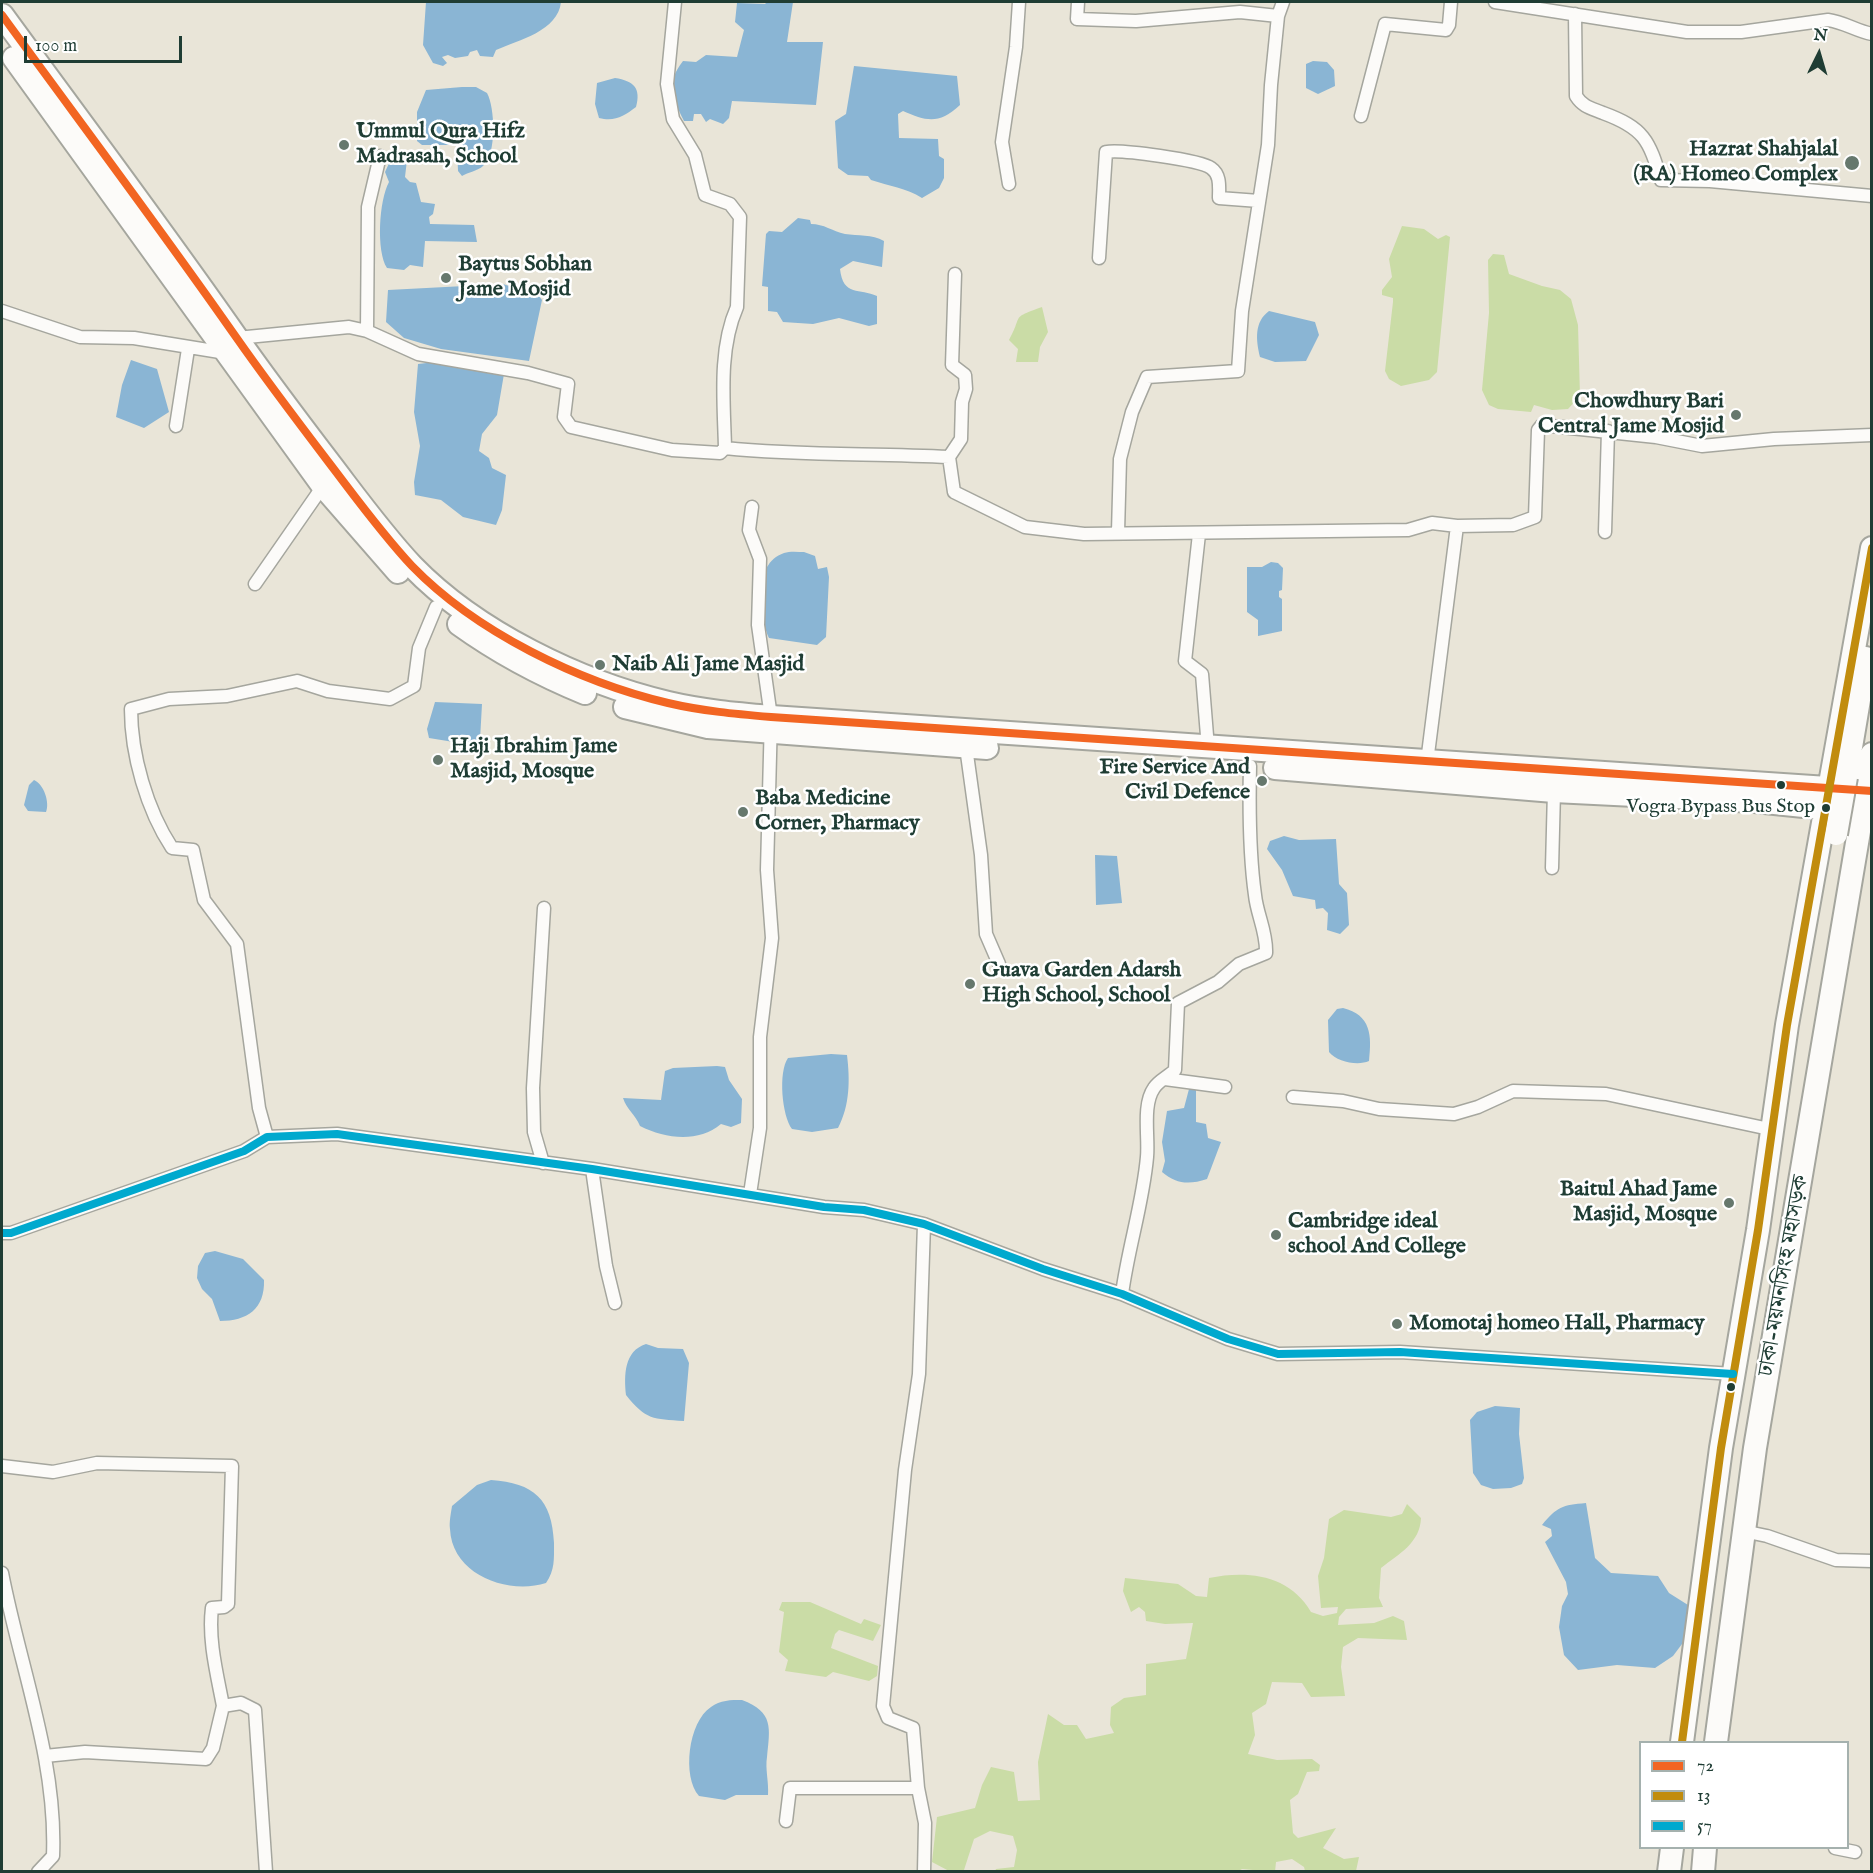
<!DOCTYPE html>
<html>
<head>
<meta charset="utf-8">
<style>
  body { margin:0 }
  #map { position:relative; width:1873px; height:1873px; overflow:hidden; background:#e9e5d8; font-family:"IM FELL English",serif }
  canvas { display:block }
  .frame { position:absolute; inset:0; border:3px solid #1f3d34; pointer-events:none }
  .legend { position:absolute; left:1639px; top:1741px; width:210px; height:108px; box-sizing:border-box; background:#fff; border:2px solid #a5b1ae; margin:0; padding:8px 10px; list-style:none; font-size:18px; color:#1f3d34 }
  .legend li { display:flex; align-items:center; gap:12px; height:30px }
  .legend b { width:30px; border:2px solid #a5b1ae }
  .north { position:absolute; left:1789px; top:24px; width:60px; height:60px; -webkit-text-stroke:4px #fff; paint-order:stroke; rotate:5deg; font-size:16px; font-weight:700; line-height:24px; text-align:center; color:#1f3d34 }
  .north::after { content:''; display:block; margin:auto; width:21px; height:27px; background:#1f3d34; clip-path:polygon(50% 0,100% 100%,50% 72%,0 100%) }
  .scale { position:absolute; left:24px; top:36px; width:158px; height:27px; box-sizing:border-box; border:3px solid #1f3d34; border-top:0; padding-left:8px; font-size:18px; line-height:21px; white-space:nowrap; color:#1f3d34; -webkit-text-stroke:4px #fff; paint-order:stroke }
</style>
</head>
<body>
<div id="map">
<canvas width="1873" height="1873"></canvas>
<div class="frame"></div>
<ul class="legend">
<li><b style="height:8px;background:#f26522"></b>72</li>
<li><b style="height:8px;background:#c18c0d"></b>13</li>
<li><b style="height:8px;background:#00a9ce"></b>57</li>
</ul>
<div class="north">N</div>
<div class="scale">100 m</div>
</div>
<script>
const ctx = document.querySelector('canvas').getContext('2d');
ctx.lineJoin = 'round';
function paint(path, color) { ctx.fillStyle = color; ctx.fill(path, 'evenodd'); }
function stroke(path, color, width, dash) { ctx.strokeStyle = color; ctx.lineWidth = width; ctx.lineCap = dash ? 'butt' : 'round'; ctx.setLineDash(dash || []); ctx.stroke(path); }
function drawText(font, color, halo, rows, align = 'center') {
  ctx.font = font + ' "IM FELL English","Noto Serif Bengali",serif'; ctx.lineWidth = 5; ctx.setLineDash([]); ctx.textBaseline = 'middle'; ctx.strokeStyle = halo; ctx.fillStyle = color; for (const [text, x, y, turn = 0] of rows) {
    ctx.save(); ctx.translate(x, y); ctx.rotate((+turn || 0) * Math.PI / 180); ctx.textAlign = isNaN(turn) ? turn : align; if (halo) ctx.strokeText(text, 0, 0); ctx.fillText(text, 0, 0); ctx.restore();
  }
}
paint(new Path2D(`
  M1402,226L1424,229L1438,239L1446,235L1450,237L1437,372L1429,380L1401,386L1389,379L1385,371L1393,302V298L1382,295V290L1392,277L1389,259Z
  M1493,254L1504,255L1509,274L1542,286L1560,290L1571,299L1578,325L1580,396L1568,409L1552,410L1534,405L1531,412L1498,409L1489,405L1482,390L1489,313L1488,260Z
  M1042,307L1048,332L1040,347L1038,362H1016L1018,349L1009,340C1024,314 1009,319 1042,307Z
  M1407,1504L1421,1518C1420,1543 1399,1554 1381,1568L1379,1598L1383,1607L1346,1609L1339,1617L1338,1625L1374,1623L1393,1616L1404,1621L1407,1640L1358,1638L1343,1647L1341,1667L1345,1696L1311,1697L1302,1683L1272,1682L1266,1704L1252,1713L1255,1735L1248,1754L1277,1760L1312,1759L1320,1765L1319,1771L1307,1772L1298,1794L1290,1800L1293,1833L1298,1838L1336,1828L1323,1848L1344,1859L1359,1857L1356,1871H1305L1304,1867L1292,1859L1276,1862L1275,1872L1242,1869L1237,1872L995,1871L996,1869L1014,1867L1017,1850L1013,1836L990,1831L974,1839L964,1870L949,1871L932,1862L937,1817L975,1808L982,1785L991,1767L1014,1772L1018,1801L1040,1800L1038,1762L1048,1714L1064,1725H1077L1086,1739L1114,1733L1110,1725L1111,1707L1124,1698L1146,1695V1664L1186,1659L1193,1623L1165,1624L1146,1621L1145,1612L1139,1607L1131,1612L1123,1591L1125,1578L1178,1584L1196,1596L1207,1597L1209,1578C1248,1570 1290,1575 1311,1612L1323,1616L1337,1613L1338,1607L1321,1608L1318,1576L1324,1558L1329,1519L1344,1510L1391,1517L1402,1514Z
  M782,1602H810L861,1624L864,1619L881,1625L873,1641L839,1630L835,1634L831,1648L878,1666L877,1676L869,1681L833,1672L826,1677L785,1671L788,1660L779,1652L784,1612L779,1610Z`), '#cadca6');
paint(new Path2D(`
  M426,2H561C558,31 519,40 496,50L493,57L480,56L477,50L470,52L468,56L455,58L448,55L442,57L447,63L443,66L433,63L423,45Z
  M767,2H793L787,42H823L816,105L732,101L729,118L723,124L710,119L706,122L701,114H694L693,121H684C673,98 665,84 683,61L696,62L706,55L737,57L744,30L735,22L737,3L765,4Z
  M1313,61L1327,62L1334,70L1335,86L1318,94L1306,88V64Z
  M854,66L957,76L960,105C939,125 926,121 903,111L898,114L899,138L938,139L939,156L944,159V178L939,188L922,198C906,188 889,186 871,180L868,176L848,175L838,168L835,121L846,114Z
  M615,78C634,81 641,88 636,107C624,116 615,122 599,118L595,104L597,83Z
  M462,87H476L487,93C495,107 497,155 483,166C478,171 468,172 462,176L458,171L457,145H422L417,141V112L426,90Z
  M391,159L407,160L405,177L410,182L416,183L421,202L435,204L433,214L429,217L430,224L474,225L477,242L425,241L423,267L410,265L404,270L387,268C376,251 379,200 389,182L385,172Z
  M798,218L810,220L811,224C824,224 832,231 845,234C858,236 872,234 884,241L882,267L853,261L840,269C843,297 860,288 877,296V324L869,326L839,318L813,324L783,322L777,312L768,311V287L762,286L766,234L769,231L782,232Z
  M503,284L515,288L520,284L528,290H534L542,300L529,361L441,349L404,338L386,322L388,290Z
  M1269,311L1315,322L1319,335L1306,361L1275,362L1260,357C1256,340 1254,322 1269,311Z
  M131,360L157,369L169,412L144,428L116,417L122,385Z
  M435,362L504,374L497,415L482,434L479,451L489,458L492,468L506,475L502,510L496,525L463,517L441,500L415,495L414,482L420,446L414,412L418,364Z
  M804,552L815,556L818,569L827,567L829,577L826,637L817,645L769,638C759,614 752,564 784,553C790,551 798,552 804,552Z
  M1271,562L1278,563L1283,568L1282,590L1279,591V597L1282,599V631L1258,636V620L1247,612V567H1262Z
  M435,702L482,704L480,740L472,745L429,738L427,729Z
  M34,780C44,784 50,803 46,812L28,811L24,805L29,785Z
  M1284,836L1299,840L1336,839L1339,884L1347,893L1349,925L1340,934L1327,930L1328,913L1323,908L1316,909L1315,900L1293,896L1282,870L1267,849L1270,841Z
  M1095,855L1117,856L1122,903L1096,905Z
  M1343,1008C1371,1015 1372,1035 1369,1061C1358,1066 1337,1062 1329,1052L1328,1020L1337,1009Z
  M831,1054L847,1055C850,1080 850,1105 838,1128L812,1132L792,1129C782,1116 778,1072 788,1058Z
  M717,1066L725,1067L729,1080L742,1099L741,1123L731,1127L721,1124C698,1143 666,1139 640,1126C635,1114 627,1110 623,1098L661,1100L665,1071L673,1068Z
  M1189,1089L1196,1090V1122L1206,1124L1208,1138L1221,1142L1207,1179C1189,1185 1176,1184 1162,1172L1165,1161L1162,1142L1167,1111L1184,1108Z
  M215,1251L243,1259L264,1280C265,1309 247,1321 220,1321L212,1299L202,1289L197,1278L198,1266L205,1253Z
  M646,1344L658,1348L683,1349L689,1363L684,1421C653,1419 646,1420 626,1395C624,1375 624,1351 646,1344Z
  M1495,1406L1520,1408L1519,1434L1524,1478L1522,1484L1511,1488L1493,1489L1481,1485L1473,1473L1470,1420L1477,1412Z
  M491,1480C534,1483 552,1499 554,1543C554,1559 555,1570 546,1583C508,1595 452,1575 450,1529C449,1522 451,1513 452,1506L477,1485Z
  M1586,1503L1595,1558L1611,1573L1658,1576L1669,1593L1688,1605L1685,1640L1673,1656L1655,1668L1617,1665L1578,1670L1564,1655L1559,1627L1562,1606L1568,1594L1566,1582L1545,1542L1552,1536L1551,1529L1542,1525C1557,1507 1562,1505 1586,1503Z
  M742,1700C774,1712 770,1728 767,1757C765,1769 769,1782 768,1795H736L725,1800L699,1796C682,1777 688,1722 711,1707C720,1700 731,1700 742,1700Z`), '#8ab5d4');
const street = new Path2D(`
  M1078,2L1077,19L1136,21L1240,12L1278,16
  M1495,2L1687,32H1741L1828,20C1844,22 1856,31 1872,34
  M1575,14L1576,96C1583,107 1591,108 1603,113C1644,128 1649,140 1661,180L1710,181L1872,196
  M1361,116L1385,24L1446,30L1449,25L1451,2
  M1009,184L1002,142L1016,47L1019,2
  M1099,258L1106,152C1120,149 1200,160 1211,168C1221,175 1219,187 1219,198L1259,201
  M2,311L80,337L134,338L226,353
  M367,331L368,207L380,156
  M237,338L349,327L367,331L418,354L528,373L568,384L564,417L571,427L672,450L720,453L725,448C724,403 718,350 737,307L740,217L730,204L705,195L695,155L673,119L667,84L675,2
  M176,426L188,349
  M725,448C800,456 875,453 949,457L954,492L1025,527L1084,534L1408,530L1432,523L1457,526L1427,762
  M949,457L961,439L962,402L966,389L965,375L952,365L955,274
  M1457,526L1513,525L1535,517L1538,430L1542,425L1656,437L1702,446L1774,439L1872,435
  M1118,532L1120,459L1132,412L1147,377L1238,371L1242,311L1268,145L1271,85L1278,16L1283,2
  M1605,532L1608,431
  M1199,534L1185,661L1202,674L1208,748
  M255,584L323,486
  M966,747L981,855L986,934L999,964
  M1552,868L1554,791
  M1165,1079L1225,1087
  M1293,1097L1343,1101L1379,1109L1454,1114L1478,1107L1513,1091L1606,1094L1774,1130
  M267,1137L259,1108L237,944L204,900L193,850L172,848C147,810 131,755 131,709L169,699L227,696L297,681L328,691L390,699L414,686L419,648L436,607
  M543,1163L534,1132L533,1088L544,908
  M592,1169L606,1266L615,1303
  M750,1194L760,1128V1037L772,938L767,870L771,717L758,625L760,559L749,530L752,507
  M2,1233H11L244,1151L267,1137L337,1134L592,1169L824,1207L864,1210L924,1224L1043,1269L1122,1294L1228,1339L1278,1354L1400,1352L1733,1374
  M1122,1294C1128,1248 1143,1203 1147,1157C1149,1137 1142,1105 1154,1088C1158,1081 1169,1076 1175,1070L1178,1003L1218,982L1239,964L1266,953C1267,932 1257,915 1255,895C1249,852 1249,809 1250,766
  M2,1466L53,1472L97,1463L232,1466L228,1604L224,1607L212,1608C208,1640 217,1674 223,1706
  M1743,1531L1767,1536L1836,1560L1872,1561
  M2,1573C20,1667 57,1760 53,1856L38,1872
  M45,1756L85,1752L206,1759L213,1748L223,1706L241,1703L255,1710L266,1872
  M786,1821L790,1788H918
  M1835,1848L1855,1852
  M924,1872L925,1823L918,1788L913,1728L888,1718L883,1706L905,1470L919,1374L924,1224`);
const highway = new Path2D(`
  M2,15C80,122 160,228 236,337C266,380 298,422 330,464C356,498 382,534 412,566C476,632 579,682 668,703C702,711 736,714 771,717L1872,791
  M14,58L323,486L398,572
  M459,624C498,652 541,675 585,693
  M625,707L708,727L987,748
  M1275,768L1554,791L1755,801L1872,813
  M1846,777L1866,658
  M1682,1742L1721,1448L1758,1230L1787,1025L1872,548
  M1716,1742L1755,1448L1872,754
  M1669,1872L1672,1848
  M1703,1872L1705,1848`);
stroke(street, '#a5a69e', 15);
stroke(highway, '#a5a69e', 26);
stroke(street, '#fcfbf9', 12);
stroke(highway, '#fcfbf9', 22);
const highwayBridge = new Path2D(`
  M1836,834L1846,777`);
stroke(highwayBridge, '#a5a69e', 26, []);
stroke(highwayBridge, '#fcfbf9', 22);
stroke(new Path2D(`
  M2,15C80,122 160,228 236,337C266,380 298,422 330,464C356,498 382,534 412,566C476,632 579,682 668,703C702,711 736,714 771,717L1872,791`), '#f26522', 8);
stroke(new Path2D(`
  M1682,1742L1721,1448L1758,1230L1787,1025L1872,548`), '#c18c0d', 8);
stroke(new Path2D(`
  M2,1233H11L244,1151L267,1137L337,1134L592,1169L824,1207L864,1210L924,1224L1043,1269L1122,1294L1228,1339L1278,1354L1400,1352L1733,1374`), '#00a9ce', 8);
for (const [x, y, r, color] of [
  [344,145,6,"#66786d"],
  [1852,163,8,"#66786d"],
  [446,278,6,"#66786d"],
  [1736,415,6,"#66786d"],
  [600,665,6,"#66786d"],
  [438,760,6,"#66786d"],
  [1262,781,6,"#66786d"],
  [1781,785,5,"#1f3d34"],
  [1826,808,5,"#1f3d34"],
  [743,812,6,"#66786d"],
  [970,984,6,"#66786d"],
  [1729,1203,6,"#66786d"],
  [1276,1235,6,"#66786d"],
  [1397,1324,6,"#66786d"],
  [1731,1387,5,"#1f3d34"]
]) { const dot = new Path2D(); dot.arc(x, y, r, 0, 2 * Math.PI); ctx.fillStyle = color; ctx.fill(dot); stroke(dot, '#fff', 2); }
drawText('20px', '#1f3d34', '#fff', [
  ["Vogra Bypass Bus Stop",1815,808]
], 'right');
drawText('bold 22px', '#1f3d34', '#fff', [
  ["Ummul Qura Hifz",356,132],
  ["Madrasah, School",356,157],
  ["Hazrat Shahjalal",1838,150,"right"],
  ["(RA) Homeo Complex",1838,175,"right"],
  ["Baytus Sobhan",458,265],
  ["Jame Mosjid",458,290],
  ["Chowdhury Bari",1724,402,"right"],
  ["Central Jame Mosjid",1724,427,"right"],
  ["Naib Ali Jame Masjid",612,665],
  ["Haji Ibrahim Jame",450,747],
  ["Masjid, Mosque",450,772],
  ["Fire Service And",1250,768,"right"],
  ["Civil Defence",1250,793,"right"],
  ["Baba Medicine",755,799],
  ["Corner, Pharmacy",755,824],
  ["Guava Garden Adarsh",982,971],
  ["High School, School",982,996],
  ["Baitul Ahad Jame",1717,1190,"right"],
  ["Masjid, Mosque",1717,1215,"right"],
  ["Cambridge ideal",1288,1222],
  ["school And College",1288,1247],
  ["Momotaj homeo Hall, Pharmacy",1409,1324]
], 'left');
drawText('22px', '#1f3d34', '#fff', [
  ["ঢাকা-ময়মনসিংহ মহাসড়ক",1785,1276,-80]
]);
</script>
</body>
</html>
